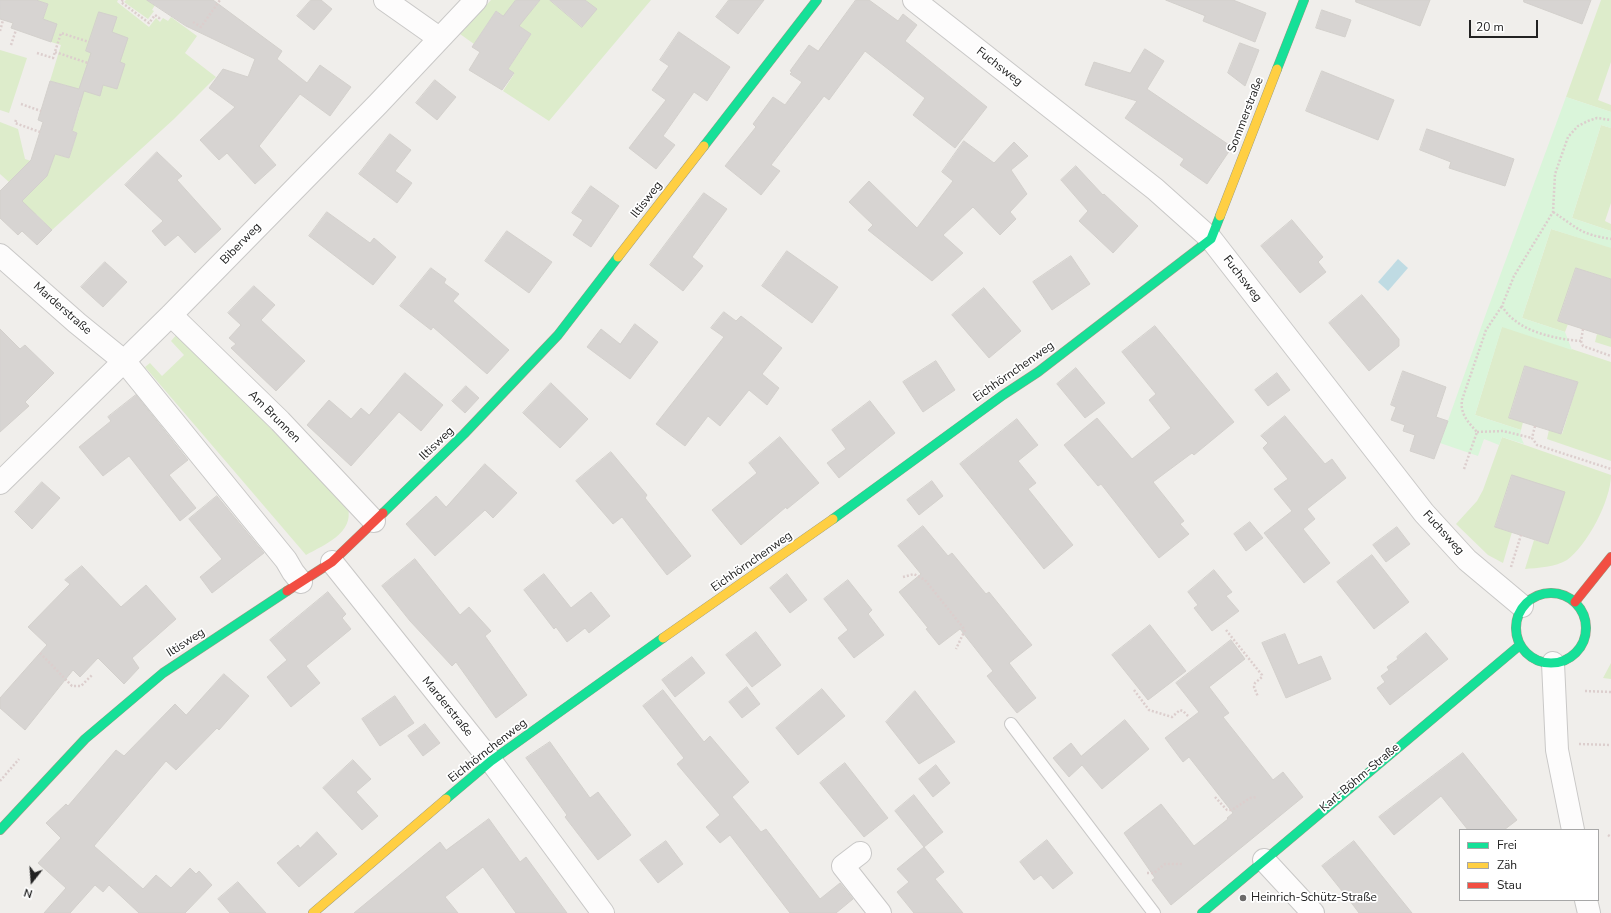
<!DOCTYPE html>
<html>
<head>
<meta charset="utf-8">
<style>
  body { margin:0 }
  #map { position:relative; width:1611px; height:913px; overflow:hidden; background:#f0eeeb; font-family:"Nunito Sans",sans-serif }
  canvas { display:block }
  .legend { position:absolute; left:1459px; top:829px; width:140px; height:72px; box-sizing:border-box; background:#fff; border:1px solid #a7a7a7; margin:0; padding:5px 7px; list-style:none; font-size:12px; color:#222 }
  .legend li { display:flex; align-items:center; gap:8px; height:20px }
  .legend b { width:20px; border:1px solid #a7a7a7 }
  .north { position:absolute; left:12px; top:861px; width:40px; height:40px; -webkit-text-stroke:3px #fff; paint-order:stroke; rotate:197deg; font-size:11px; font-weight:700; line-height:16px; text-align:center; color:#222 }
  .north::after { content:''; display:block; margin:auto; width:14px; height:18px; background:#222; clip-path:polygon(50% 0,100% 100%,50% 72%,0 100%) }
  .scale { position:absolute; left:1469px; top:20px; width:69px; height:18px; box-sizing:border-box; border:2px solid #222; border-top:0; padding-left:5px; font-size:12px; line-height:14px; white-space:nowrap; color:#222; -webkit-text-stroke:3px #fff; paint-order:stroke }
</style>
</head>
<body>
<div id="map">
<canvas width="1611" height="913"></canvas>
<ul class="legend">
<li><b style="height:5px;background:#16e098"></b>Frei</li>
<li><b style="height:5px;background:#ffcf43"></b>Zäh</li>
<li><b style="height:5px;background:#f24e42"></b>Stau</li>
</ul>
<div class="north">N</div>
<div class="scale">20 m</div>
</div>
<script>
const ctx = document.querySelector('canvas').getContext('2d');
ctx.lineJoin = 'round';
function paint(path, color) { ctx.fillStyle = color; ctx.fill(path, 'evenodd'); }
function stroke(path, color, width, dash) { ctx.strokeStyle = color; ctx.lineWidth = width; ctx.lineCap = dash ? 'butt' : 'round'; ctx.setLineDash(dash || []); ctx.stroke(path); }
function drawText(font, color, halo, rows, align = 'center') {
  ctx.font = font + ' "Nunito Sans",sans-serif'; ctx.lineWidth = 3.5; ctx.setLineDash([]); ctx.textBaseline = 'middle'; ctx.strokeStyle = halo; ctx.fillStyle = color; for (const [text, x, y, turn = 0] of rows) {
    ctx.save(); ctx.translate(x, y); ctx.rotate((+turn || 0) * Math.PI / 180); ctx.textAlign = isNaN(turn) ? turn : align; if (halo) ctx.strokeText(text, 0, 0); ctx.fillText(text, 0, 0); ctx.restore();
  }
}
paint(new Path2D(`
  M36,0H118L117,2L149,27L156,18L160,22L163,18L168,21L171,17L197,36L185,53L216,77L174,119L52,230L37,215L16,207L37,186L21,170L9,182L0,174V122L18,129L25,159L31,161L55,154L69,158L77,133L72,131L80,107L63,101L68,86L50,81L61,45L51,42L43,19L48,4Z
  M126,0H147L155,5L152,10L154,11L148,19L124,2Z
  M491,0H515L532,10L540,0H550L582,27L596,9L585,0H651L549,121L503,91L514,74L508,69L531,34L496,11L474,44L460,34Z
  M1601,0H1611V62L1598,100L1611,105V112L1566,97Z
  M0,50L27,58L9,113L0,110Z
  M1601,125L1611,128V203L1605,221L1611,224V231L1572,218Z
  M1551,229L1611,247V279L1576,268L1558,321L1568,324L1565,332L1522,318Z
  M1502,326L1611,362V461L1547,439L1549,430L1562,434L1578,382L1525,366L1509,417L1523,422L1521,430L1475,415Z
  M1611,330V347L1595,342L1597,334L1609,337Z
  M178,333L348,508C354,533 324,545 306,555L145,367L150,363L162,376L184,355L171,341Z
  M1502,437L1611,475C1611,500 1587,546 1567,560C1556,567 1537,568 1525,569L1534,540L1548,544L1512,475L1495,526L1512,532L1503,563L1488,555L1456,524L1477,501L1483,490Z
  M1611,663V679L1603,678Z`), '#ddeccb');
paint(new Path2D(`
  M1566,97L1611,112V128L1601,125L1572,218L1611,231V248L1551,229L1522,318L1565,332L1572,350L1502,327L1475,415L1521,430L1520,435L1524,444L1502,437L1499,445L1484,439L1478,456L1440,443L1484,319Z`), '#daf5da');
paint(new Path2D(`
  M1398,259L1408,268L1388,291L1378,282Z`), '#bfdbe3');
const building = new Path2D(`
  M0,0H36L48,4L43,19L57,24L51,42L11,28L13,23L0,19Z
  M147,0H213L282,51L277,59L307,83L320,65L351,87L330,116L300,94L259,146L276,165L255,184L227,153L219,160L200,140L235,107L209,88L223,69L248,77L255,59L186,26Z
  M311,0H321L332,9L314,30L297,16Z
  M516,0H540L519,26L531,34L508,69L514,73L502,90L469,70L480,52L472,47L496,11L503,16Z
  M550,0H585L597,9L582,27Z
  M729,0H764L738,34L716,17Z
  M856,0H869L898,21L903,14L917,25L905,41L987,107L955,148L913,115L925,98L865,51L829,100L824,96L771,165L780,171L761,195L725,166L756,127L753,124L773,97L785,105L802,82L790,74L792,72L790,71L809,45L818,51Z
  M1166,0H1233L1266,13L1255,42L1203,21L1205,16Z
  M1356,0H1430L1420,26L1356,2Z
  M1524,0H1591L1582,24L1524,2Z
  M1322,10L1351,20L1345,37L1316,28Z
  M99,12L117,17L112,32L128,38L120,62L125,64L117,89L103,85L100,96L84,91L72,131L77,133L69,158L55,154L47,176L22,201L52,230L37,245L22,231L18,235L0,218V191L31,160L43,122L38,120L50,81L79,89L91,53L86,51Z
  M679,32L730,67L707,101L694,92L663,136L675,145L656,169L629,148L666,100L652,90L669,66L660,60Z
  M1240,43L1259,50L1245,86L1228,73Z
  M1145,49L1164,61L1147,89L1232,147L1207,184L1180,165L1184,159L1125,118L1137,101L1085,85L1094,62L1130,73Z
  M1322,71L1394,100L1378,140L1306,111Z
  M435,80L456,97L437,120L416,103Z
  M1427,129L1514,159L1505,186L1449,168L1451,162L1420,150Z
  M390,134L411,150L395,171L412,183L397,203L359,174Z
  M964,141L994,163L1014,142L1028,156L1011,170L1027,194L1010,212L1016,219L1000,235L973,207L943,235L963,253L932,281L868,230L873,225L849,202L869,181L917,228L953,181L942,172Z
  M157,152L182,176L177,180L221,229L195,253L178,235L165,246L152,231L163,221L125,185Z
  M1076,166L1103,195L1104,194L1138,226L1113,253L1079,221L1088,211L1061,180Z
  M591,186L619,206L591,247L573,235L583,220L572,213Z
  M704,193L727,209L692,257L703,266L683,291L650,265Z
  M327,212L370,243L374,238L396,257L373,285L309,236Z
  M1292,220L1323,257L1318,262L1326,272L1300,293L1261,246Z
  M507,231L552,262L529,293L485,261Z
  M787,251L838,287L812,323L762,286Z
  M1071,256L1090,284L1052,310L1033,282Z
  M105,262L127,282L103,307L81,287Z
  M431,268L446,279L444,283L459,294L453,301L509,350L487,374L433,327L431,330L400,306Z
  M1576,268L1611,279V338L1558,321Z
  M254,286L275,305L261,320L305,361L276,391L231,348L236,344L229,338L241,325L228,313Z
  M984,288L1021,331L989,358L952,315Z
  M1362,295L1399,339V346L1369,371L1329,323Z
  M724,312L736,321L741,316L782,348L762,374L779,388L767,405L749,390L720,426L708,416L685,446L656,424L724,337L711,328Z
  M635,324L658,342L630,379L587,347L601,329L620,344Z
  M1155,326L1234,422L1194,455L1192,453L1153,482L1184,521L1180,524L1189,534L1159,558L1101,484L1098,486L1064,445L1097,418L1132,459L1171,428L1149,400L1156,394L1122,352Z
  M0,329L20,349L25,345L54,373L25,402L29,406L0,432Z
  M936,361L955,390L923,412L903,382Z
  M1525,366L1578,382L1561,434L1509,418Z
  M1076,368L1105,403L1085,418L1057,384Z
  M1403,371L1446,387L1436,417L1448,421L1434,459L1410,451L1415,435L1403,431L1405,425L1391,420L1396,407L1391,405Z
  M405,373L443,405L421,431L399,412L351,466L307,425L329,400L351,419L361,408L369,415Z
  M1277,373L1290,390L1268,406L1255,390Z
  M551,383L588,419L560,448L523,413Z
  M466,386L479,398L465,413L452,401Z
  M136,395L188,460L169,475L196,508L180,521L129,456L103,476L79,447L111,421L108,417Z
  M870,401L895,433L839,478L827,463L846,449L832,430Z
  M1285,416L1325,464L1332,459L1346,478L1307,509L1315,519L1303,529L1330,563L1304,583L1264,533L1292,511L1274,489L1288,479L1263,448L1268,443L1261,436Z
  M1017,419L1038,445L1018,461L1036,483L1028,489L1073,545L1044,569L960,464Z
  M780,437L819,483L787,509L786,507L741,545L712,510L757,473L749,463Z
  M611,452L647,495L645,498L691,556L667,575L622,517L613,524L576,481Z
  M485,464L517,493L493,518L485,510L435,556L406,524L436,496L446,507Z
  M1512,475L1565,492L1548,544L1495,527Z
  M932,481L943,496L919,515L907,500Z
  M42,482L60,498L32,529L15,512Z
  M217,496L264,553L212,593L200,577L222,559L189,519Z
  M1250,522L1263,538L1246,551L1234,534Z
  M923,526L948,556L952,553L986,594L989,592L1032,645L1009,663L1036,698L1017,713L987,676L993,671L960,629L939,645L926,629L928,628L899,592L921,574L898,546Z
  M1397,527L1410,544L1386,562L1373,545Z
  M1372,555L1409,602L1374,629L1337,582Z
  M415,559L460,615L469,607L491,631L485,636L527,695L496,718L456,662L452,666L410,621L382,586Z
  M82,566L121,607L146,585L176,619L132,658L139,668L124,684L98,658L80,677L73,670L25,730L0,708V698L47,645L28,627L70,584L65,580Z
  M1214,570L1232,592L1226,596L1239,611L1212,631L1194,608L1198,605L1188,592Z
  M544,574L571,608L591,592L610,616L589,633L585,628L567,642L556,627L554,629L524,590Z
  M787,574L807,600L790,613L770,588Z
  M848,580L872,610L868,614L884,635L854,658L838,638L848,630L824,599Z
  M328,592L346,614L342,618L351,629L306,666L320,683L291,707L267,677L287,660L270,640Z
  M1150,625L1186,671L1148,700L1112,655Z
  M756,632L781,665L752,687L726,655Z
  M1426,633L1448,659L1390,705L1377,688L1385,682L1381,676L1389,670L1387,667L1398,659L1397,657Z
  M1285,634L1298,665L1321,656L1331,679L1286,698L1262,643Z
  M1231,640L1245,659L1209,687L1229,713L1223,717L1273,780L1283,772L1303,797L1171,905L1152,880L1155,878L1124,833L1161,804L1194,846L1228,819L1227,818L1233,813L1189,757L1183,762L1165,738L1199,712L1176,683Z
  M692,657L705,673L675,697L662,680Z
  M224,674L249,696L219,730L217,728L176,770L166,761L94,846L143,889L156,875L171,888L190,868L196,874L199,871L212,885L185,913H139L109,885L103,892L95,885L70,913H44L66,888L38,863L61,838L46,823L66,804L68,806L116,750L124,756L175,704L186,715Z
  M747,687L760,704L742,718L729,702Z
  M822,689L845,716L798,755L776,728Z
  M663,690L704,742L710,736L749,782L732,797L761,832L766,829L820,899L840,883L853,899L836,913H790L730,835L720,843L706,827L720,815L677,764L684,758L643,706Z
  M915,691L955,742L919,764L886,722Z
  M395,696L414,723L380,746L362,719Z
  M1125,720L1149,749L1102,789L1082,765L1069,777L1053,758L1071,743L1081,756Z
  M425,724L440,743L423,756L408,736Z
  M550,742L590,798L598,792L631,835L598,860L565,817L567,815L526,758Z
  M1463,753L1517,820L1504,830H1468L1441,796L1394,835L1379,817Z
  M353,760L371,779L356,792L378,816L362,830L323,788Z
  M845,763L888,818L864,837L820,783Z
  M936,765L950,783L933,797L919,779Z
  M914,795L943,832L924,847L944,872L935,879L963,913H914L897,892L909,882L897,869L924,847L895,811Z
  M489,819L520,862L526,857L567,913H516L483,867L445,897L458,913H354L440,842L446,850Z
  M317,832L337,854L299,887L277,863L298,845L300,848Z
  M1047,840L1073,873L1053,889L1041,875L1034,880L1020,862Z
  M666,841L683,864L658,883L640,860Z
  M1354,841L1382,876L1412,913H1359L1350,901L1322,866Z
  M238,882L266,913H230L218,899Z`);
paint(building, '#d7d4d2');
stroke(building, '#d3d0cc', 1);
const lane = new Path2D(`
  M1011,724L1154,913`);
const street = new Path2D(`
  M385,0L439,38
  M914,0L1155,189L1211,239L1424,513L1467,560L1522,606
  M0,255L77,323L125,362L286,560L293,572L301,582
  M171,315L280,421L374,521
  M0,483L171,315L378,104L476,0
  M332,562L491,761L603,913
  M1553,663L1557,750L1573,830
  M860,853L843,866L880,913
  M1264,860L1313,913
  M1586,900L1589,913`);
const fast = new Path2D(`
  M1277,69L1304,0
  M704,146L817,0
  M383,513L464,434L558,335L618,257
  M833,519L1003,395L1038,372L1211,239L1220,216
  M1516 628a35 35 0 1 1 70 0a35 35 0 1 1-70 0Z
  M446,799L491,761L663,638
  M0,830L85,739L163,673L287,591
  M1202,913L1520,645`);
const slow = new Path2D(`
  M1220,216L1277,69
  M618,257L704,146
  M663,638L833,519
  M313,913L446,799`);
const jam = new Path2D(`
  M287,591L332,562L383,513
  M1575,602L1611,557`);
stroke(lane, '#c9c8c7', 14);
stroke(street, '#c9c8c7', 24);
stroke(fast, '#999a82', 10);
stroke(slow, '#999a82', 10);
stroke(jam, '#999a82', 10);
stroke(new Path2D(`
  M123,0L121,2L149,23L155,15L159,18L161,16
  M193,22L201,27L220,0
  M0,31L3,20
  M11,45L16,30
  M55,52L88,63
  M37,53L53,58L61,33L89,42
  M21,104L41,111
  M16,120L15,123L40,132
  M1553,212C1578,228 1579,234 1611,239
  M1583,329L1581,341L1583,346L1611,356
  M1581,341C1554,339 1516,331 1502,306L1514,276L1553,212L1555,174L1568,137L1578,126L1588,121L1597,118L1611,120
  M1535,426L1532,438L1537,445L1611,469
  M1477,432L1503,431L1532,438
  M1464,469L1477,432C1468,422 1460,414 1462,400L1486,330L1502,306
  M1511,567L1521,535
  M903,577L914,574L925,580L965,630L956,649
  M1226,630L1262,675V677L1255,683L1254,687L1258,697
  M40,653L72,686H81L93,674
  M1134,690L1149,710L1172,717L1180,710L1183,711L1188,716
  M1585,691L1611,692
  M1579,744L1611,745
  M0,781L19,759
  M1215,797L1227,810H1232L1250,798L1257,797
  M1608,835L1611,837
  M1147,873H1154L1165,864H1182`), '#dccecd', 2.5, [2, 2]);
stroke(lane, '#fdfcfc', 12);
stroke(street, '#fdfcfc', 22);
stroke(fast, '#16e098', 9);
stroke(slow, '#ffcf43', 9);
stroke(jam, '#f24e42', 9);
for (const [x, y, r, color] of [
  [1243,898,4,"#6a6968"]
]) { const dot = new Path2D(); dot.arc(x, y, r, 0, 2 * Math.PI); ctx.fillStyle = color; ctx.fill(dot); stroke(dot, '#fff', 1.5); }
drawText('12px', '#222', '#fff', [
  ["Fuchsweg",999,67,38],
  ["Sommerstraße",1246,115,-69],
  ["Iltisweg",647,200,-52],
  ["Biberweg",241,244,-46],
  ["Fuchsweg",1242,279,52],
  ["Marderstraße",62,309,41],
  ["Eichhörnchenweg",1014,372,-35],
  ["Am Brunnen",274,417,45],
  ["Iltisweg",437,444,-44],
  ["Fuchsweg",1443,533,48],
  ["Eichhörnchenweg",752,562,-35],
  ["Iltisweg",186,643,-33],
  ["Marderstraße",447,707,51],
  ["Eichhörnchenweg",488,751,-38],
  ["Karl-Böhm-Straße",1360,778,-40]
]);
drawText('12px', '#222', '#fff', [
  ["Heinrich-Schütz-Straße",1251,898]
], 'left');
</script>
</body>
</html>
